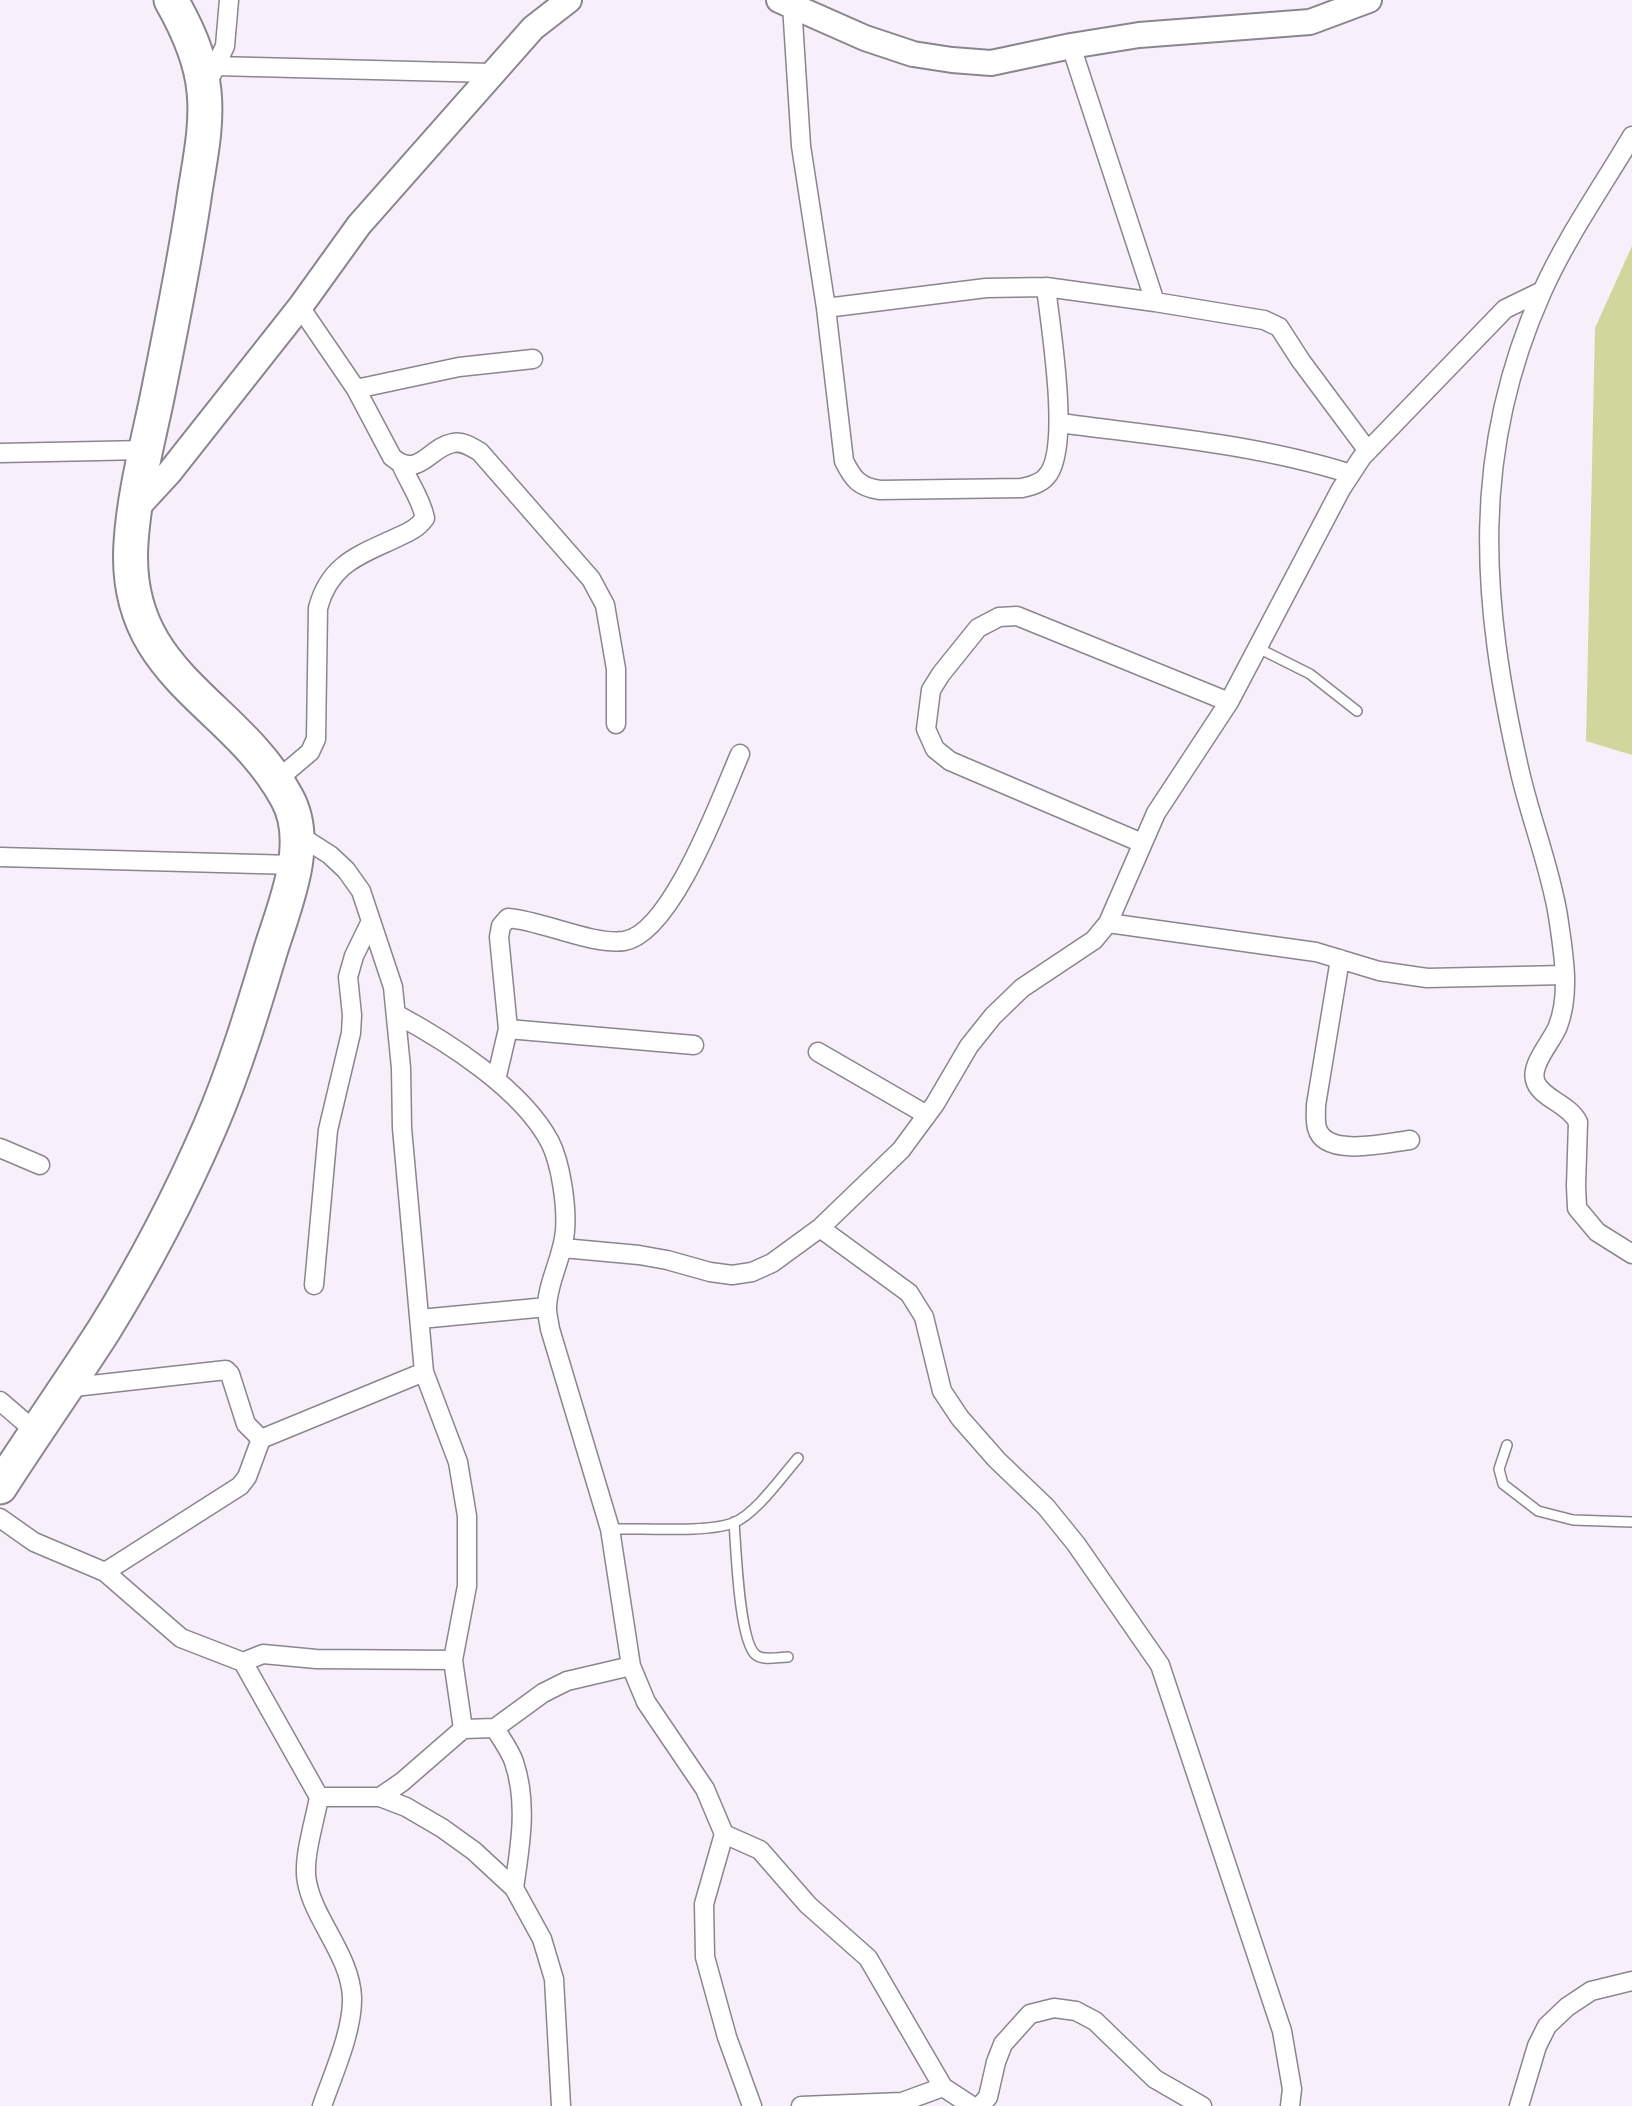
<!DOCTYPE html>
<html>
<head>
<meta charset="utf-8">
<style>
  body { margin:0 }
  canvas { display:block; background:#f7f0fb }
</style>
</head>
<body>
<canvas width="1632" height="2106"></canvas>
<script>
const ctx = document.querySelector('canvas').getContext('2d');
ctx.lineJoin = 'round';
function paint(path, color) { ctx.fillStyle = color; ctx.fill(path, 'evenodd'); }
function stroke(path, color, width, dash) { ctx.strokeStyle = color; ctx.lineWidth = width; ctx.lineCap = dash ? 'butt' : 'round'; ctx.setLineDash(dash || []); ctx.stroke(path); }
paint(new Path2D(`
  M1632,246V755L1586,741L1595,328Z`), '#d0d69c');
const lane = new Path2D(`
  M1258,648L1310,674L1357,711
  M1507,1445L1499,1469L1503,1484L1538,1511L1573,1520L1632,1522
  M734,1522C736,1547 739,1642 756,1655C764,1661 778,1657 788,1657
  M610,1529C641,1528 707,1533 733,1523C756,1514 782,1476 798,1458`);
const street = new Path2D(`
  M792,5L801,146L826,308L844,461C853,479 859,487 880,490L1022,488C1030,486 1040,484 1046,477C1072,451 1050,325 1046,287
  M1071,46L1155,302
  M215,66L492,73
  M212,74L225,46L229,0
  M1632,136C1602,187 1566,238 1542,292C1470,453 1481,600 1519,768C1530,818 1550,866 1558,916C1563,951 1571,992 1558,1026C1552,1042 1528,1066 1536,1083C1543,1099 1569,1104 1578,1122L1576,1186L1577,1208L1597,1232L1632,1254
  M300,307L356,389L392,457C419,480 429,447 453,443C463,441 472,447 480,452L591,579L605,605L616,669V724
  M826,308L986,288L1046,287L1155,302L1264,320L1279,327L1301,361L1368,451
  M356,389L459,367L533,359
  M1060,423C1157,436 1257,444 1351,474
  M0,453L146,450
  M277,780L310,752L316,739L318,608C330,563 360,555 398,537C409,532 418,528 425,518C421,498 409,483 401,464
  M297,834L330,855L346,870L361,891L393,987L401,1068L402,1128L424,1372L458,1462L467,1516V1586L453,1660L463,1729
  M1142,843L950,761L935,749L926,729L931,690L941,674L978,628L999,617L1017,616L1229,702
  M0,857L294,865
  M1108,923L1316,952L1379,971L1427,978L1565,975
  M1340,959L1316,1105C1316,1112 1315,1121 1317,1128C1325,1158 1387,1143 1410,1140
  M396,1014C448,1042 522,1089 550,1142C561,1164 567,1206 565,1231C563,1257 547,1283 547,1308C547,1315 549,1322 550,1329L610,1529L631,1666L646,1702L705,1789L724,1834L704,1904L705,1957L727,2037L752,2106
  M508,1029L694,1045
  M818,1052L927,1115
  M496,1080L508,1029L499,937L501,926L508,918C544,921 590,945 624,941C672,934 722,795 740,754
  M0,1148L40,1165
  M820,1228L909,1293L924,1317L942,1391L960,1418L997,1460L1046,1507L1076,1544L1160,1665L1282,2031L1292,2089L1290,2106
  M563,1248L639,1255L667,1260L710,1272L732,1275L752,1272L772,1263L820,1228L901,1150L935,1104L969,1046L993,1016L1022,988L1094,940L1108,923L1156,813L1229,702L1341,489L1362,457L1505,309L1542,291
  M314,1285L328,1130L351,1033L352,1015L348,977L354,956L371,921
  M420,1319L547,1307
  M65,1388L226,1370L230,1374L246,1424L261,1439
  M0,1401L36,1432
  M0,1518L34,1542L105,1572L181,1638L243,1662L319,1797C315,1821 302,1859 307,1882C314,1920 350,1955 352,1997C353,2031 333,2074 322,2106
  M105,1572L240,1486L247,1477L261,1439L424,1372
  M243,1662L263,1654L316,1659L453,1660
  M495,1728C501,1739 510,1750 514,1762C528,1803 520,1847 514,1888
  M319,1797H380L406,1807L442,1828L474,1851L514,1888L542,1939L554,1979L561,2106
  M380,1797L402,1782L463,1729L495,1728L543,1693L567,1681L631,1666
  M724,1834L760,1850L808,1905L868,1958L943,2087L972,2106
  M801,2106L902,2102L943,2087
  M980,2106L988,2097L996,2062L1003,2044L1030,2014L1054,2008L1076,2011L1095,2021L1155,2079L1202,2106
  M1519,2106L1537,2046L1547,2026L1567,2007L1591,1991L1632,1981`);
const secondary = new Path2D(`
  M779,0L865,38L913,54L952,60L991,63L1071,46L1139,35L1310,22L1369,0
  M133,512L169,473L300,307L359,225L533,28L569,0`);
const highway = new Path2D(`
  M0,1487C34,1434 70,1383 104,1330C143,1267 181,1194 210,1127C235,1069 253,1009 271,949C285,904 312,843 287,798C235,701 122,676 131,543C134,494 147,446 157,398C170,334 183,270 193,205C198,168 208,129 204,91C201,58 187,28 171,0`);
stroke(lane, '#8b858f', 12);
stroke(street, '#8b858f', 21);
stroke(secondary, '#8b858f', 28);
stroke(highway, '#8b858f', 37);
stroke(lane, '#fff', 9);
stroke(street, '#fff', 18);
stroke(secondary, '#fff', 24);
stroke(highway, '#fff', 33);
</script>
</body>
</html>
